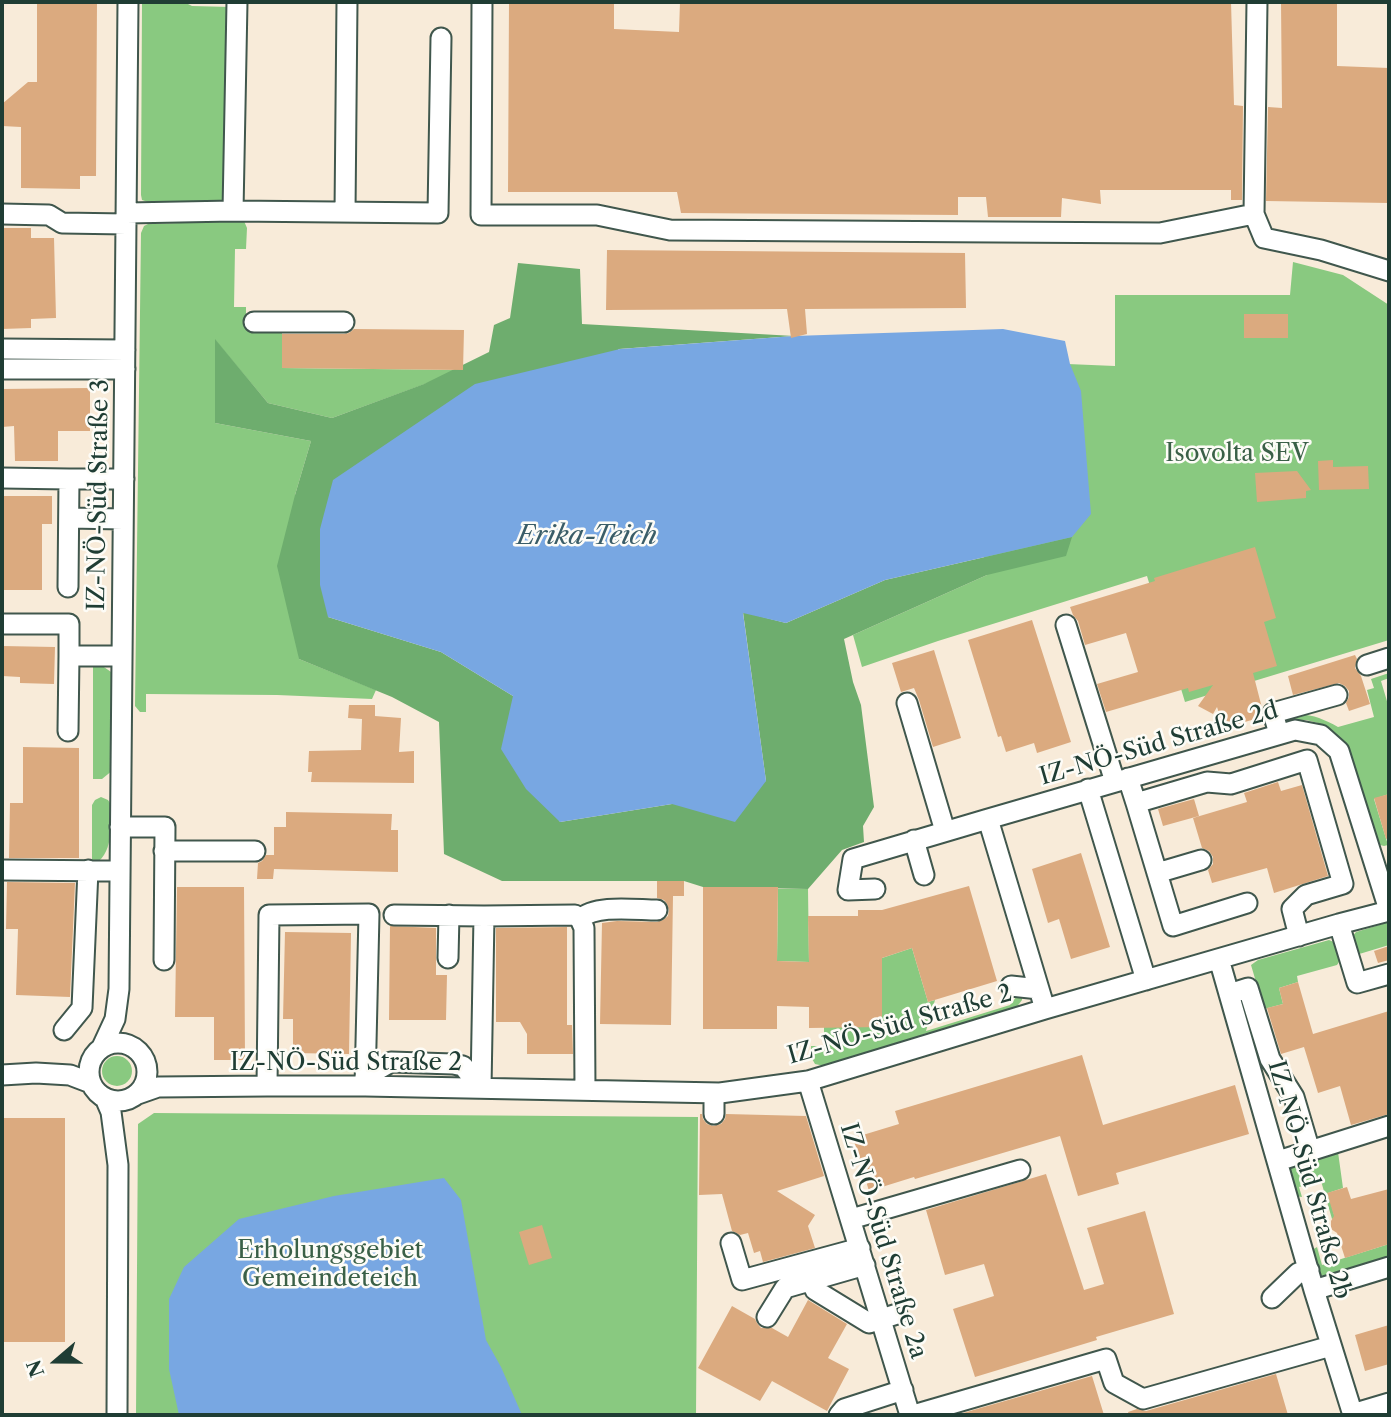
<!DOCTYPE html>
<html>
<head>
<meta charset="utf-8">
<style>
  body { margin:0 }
  #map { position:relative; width:1391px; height:1417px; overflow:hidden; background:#f8ebd9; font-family:"Libre Caslon Text",serif }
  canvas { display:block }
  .frame { position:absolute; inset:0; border:4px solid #1f3d34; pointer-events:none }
  .north { position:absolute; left:21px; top:1326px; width:70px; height:70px; -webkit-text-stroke:5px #fdfcf7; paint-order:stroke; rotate:250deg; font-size:19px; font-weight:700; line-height:28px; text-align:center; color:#1f3d34 }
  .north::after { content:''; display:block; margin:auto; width:24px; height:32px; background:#1f3d34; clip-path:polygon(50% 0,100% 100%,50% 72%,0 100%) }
</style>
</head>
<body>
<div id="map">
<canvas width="1391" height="1417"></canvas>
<div class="frame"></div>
<div class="north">N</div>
</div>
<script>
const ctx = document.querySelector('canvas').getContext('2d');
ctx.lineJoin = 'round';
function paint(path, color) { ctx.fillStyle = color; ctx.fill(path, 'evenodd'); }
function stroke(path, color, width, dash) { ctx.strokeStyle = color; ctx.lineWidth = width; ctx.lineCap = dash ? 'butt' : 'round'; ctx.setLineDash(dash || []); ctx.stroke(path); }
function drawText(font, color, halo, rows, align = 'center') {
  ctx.font = font + ' "Libre Caslon Text",serif'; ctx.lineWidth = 5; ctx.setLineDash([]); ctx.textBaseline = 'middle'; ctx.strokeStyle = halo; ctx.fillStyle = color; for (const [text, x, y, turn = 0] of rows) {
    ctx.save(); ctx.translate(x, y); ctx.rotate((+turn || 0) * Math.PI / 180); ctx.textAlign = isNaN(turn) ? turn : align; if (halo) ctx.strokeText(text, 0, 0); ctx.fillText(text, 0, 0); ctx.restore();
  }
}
paint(new Path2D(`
  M142,2H184L192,6L231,7L229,191L223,202H148L142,200L141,195Z
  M244,221L247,228L246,249H235L234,307H246V327L282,328V368L463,370L332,418L268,403L215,340V423L311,441L295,495L299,659L376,690L372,699L277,695L146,694V712H140L135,706L141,233L144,226L148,224Z
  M1293,262L1343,275L1389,305V640L1185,702L1147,576L938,641L862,667L853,635L987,575L949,359L1115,366V295H1290Z
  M93,664L101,665L114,674L113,770L102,779H93Z
  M1389,673V678L1381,681L1389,708V794L1374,799L1388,845L1384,846L1376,844L1344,743L1329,728L1318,723L1306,720L1295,721L1293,715C1310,713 1323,719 1338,727L1374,717L1367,690L1374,688L1371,679Z
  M101,797L108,800L112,806C110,826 114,856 92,865V805L95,800Z
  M778,889H808L809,962L777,961Z
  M1389,922V945L1356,955L1351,938L1356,932Z
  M1329,940C1339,943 1344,957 1337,965L1297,976L1298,982L1279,988L1283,1004L1264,1009L1251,965L1258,960Z
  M912,948L928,1002L935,1000L926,1031L1010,1005L1017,996L1022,997V1000L1016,1008L951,1031L949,1028L924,1034L911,1042L824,1066L815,1064L811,1057V1046H824V1027H882V958Z
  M102 1071a15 15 0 1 1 30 0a15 15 0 1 1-30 0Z
  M154,1113L698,1117L696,1415H136L138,1124Z
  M1338,1152L1343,1188L1328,1193L1335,1218L1332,1219L1321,1181L1299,1187L1302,1197L1294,1196C1291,1184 1285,1174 1294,1164Z
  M1389,1244V1260L1328,1278C1314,1275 1315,1262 1312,1250L1317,1247L1322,1265Z`), '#89c980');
paint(new Path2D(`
  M518,263L580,269L582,324L794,336L619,349L328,617L441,652L513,696L560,822L672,804L766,781L743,612L786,623L885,580L1072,537L1066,556L987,575L844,639L853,682L861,705L874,807L863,826L864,842L842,850L808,889L703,887L684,881H502L444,854L439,722L392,697L299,659L277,566L295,495L311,441L215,423V339L268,403L332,418L424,384L489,352L494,325L510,318Z`), '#6ead6e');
paint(new Path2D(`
  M1003,329L1065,341L1070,364L1081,391L1091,514L1072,537L885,580L786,623L743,613L766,781L735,822L672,804L560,822L526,789L501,749L513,696L441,652L328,617L320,585V529L333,480L475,384L620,349L794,336Z
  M444,1178L461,1200L486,1340L501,1367L522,1415H179L169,1369V1299L184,1267L239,1219L334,1196Z`), '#78a7e2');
paint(new Path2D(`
  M37,2H97L96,176H80V189L21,188V127L2,126V104L28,82H37Z
  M509,2H614V29L679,32L680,2H1231L1234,105L1243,106L1242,200H1231V190H1100L1101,204L1062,198L1061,217H988L986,197H958V215L681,213L677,192H508Z
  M1281,2H1337V66L1389,68V203L1266,201L1268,107L1282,108Z
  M2,228H31V238H54L56,318L31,319V328L2,329Z
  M607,250L965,253L966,308L805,309L807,334L791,338L787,309L606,310Z
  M1244,314H1288V338H1244Z
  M354,329L464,330L463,370L282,368V334H344L349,333Z
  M90,388V431H58V461H15L14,426L2,427V389Z
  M1333,460V467L1368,466L1369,489L1319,490L1318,461Z
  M1297,471L1311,490L1306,491V498L1257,502L1255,473Z
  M3,496H52V524H42V590H2Z
  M1255,547L1276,618L1264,622L1277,666L1253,673L1262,708V717L1224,728L1217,707L1213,714L1198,706L1213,685L1189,692L1188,688L1106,712L1097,684L1138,672L1126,633L1085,645L1078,621L1073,615L1070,607L1155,581L1154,578Z
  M1032,620L1071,742L1037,753L1034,743L1006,752L1001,736L998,737L968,640Z
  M2,646L55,647L54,684L20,683V677L2,676Z
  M934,650L961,738L933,747L919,700L914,688L901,692L892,663Z
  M1355,655L1357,659L1355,668L1361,676L1370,704L1349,711L1346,703L1349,697V691L1345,686L1339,683L1293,695L1288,676Z
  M349,705H375V716L401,718L399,752L414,751V783L311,782L312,772H308L309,751L361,750L362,719L348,718Z
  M23,747L79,748V858H9L10,803H23Z
  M1278,782L1281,791L1302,785L1328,876L1274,893L1267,868L1212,883L1208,870L1213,864V857L1209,851L1202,848L1193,818L1247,802L1244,793Z
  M1389,794V838L1386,839L1374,798Z
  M1194,799L1199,816L1163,826L1158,809Z
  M286,812L392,814L391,830H398V872L274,869L273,879H257L258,863L262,861L266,855H274V827H286Z
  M1081,853L1110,947L1071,959L1059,919L1048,923L1032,869Z
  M657,881H684V896H673L671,1025L600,1024L602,923L617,921L657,922L663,920L668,916L669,910L667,904L664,900L657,898Z
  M7,882L75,883L70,997L16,995L18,929H6Z
  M969,886L997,981L928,1002L912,948L882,958V1027L809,1028V1007L777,1006V1029H703V887H778L777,961L809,962L808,916H858V910H882Z
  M177,887H244L245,1060H214V1017H175Z
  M390,926L436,928V975H447L446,1020H389Z
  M567,927V1025H572L573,1054H527V1034L520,1022H496V928Z
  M285,932L351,933L349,1054L293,1053V1019H283Z
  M1389,946V960L1378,963L1374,951Z
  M1298,982L1313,1034L1389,1011V1114L1351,1125L1340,1086L1318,1093L1304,1047L1281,1054L1267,1008L1283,1004L1279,988Z
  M1082,1055L1103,1125L1235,1085L1249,1134L1116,1173L1119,1184L1078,1196L1060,1136L915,1179L914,1177L869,1191L853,1138L899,1124L895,1111Z
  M700,1114H702L703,1119L707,1124L713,1126L721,1124L725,1119L726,1114L806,1116L824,1176L777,1191L815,1215L808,1226L815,1248L763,1262L760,1251L754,1253L748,1233L740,1235L732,1231L722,1194L699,1195Z
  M2,1118H65V1342H2Z
  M1046,1174L1084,1290L1104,1284L1087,1228L1145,1211L1174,1314L1096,1337L1097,1340L975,1377L953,1309L994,1296L984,1264L945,1275L926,1210Z
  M1347,1187L1351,1199L1389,1189V1244L1345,1258L1337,1233L1331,1229V1221L1334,1216L1327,1193Z
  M542,1225L552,1258L529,1265L519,1232Z
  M808,1300L847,1324L828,1358L849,1369L827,1411L772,1381L760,1401L698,1368L732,1306L755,1319L757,1323L761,1328H772L788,1337Z
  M1389,1325V1364L1365,1371L1355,1335Z
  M1276,1374L1288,1415H1129L1128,1412L1137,1409L1146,1411Z
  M1092,1376L1104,1415H964L963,1413Z`), '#dbaa7f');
const minor = new Path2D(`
  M482,2L481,215H597L670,230L1160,233L1254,214L1257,2
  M233,211L237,2
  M345,212L347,2
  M127,213L233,211L438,213L441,38
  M2,214L49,215L62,223L126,224
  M1254,214L1264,238L1321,250L1389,271
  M254,322H344
  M2,349L125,350
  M2,369H125
  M2,478L69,479L68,587
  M69,479H124
  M69,518L123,519
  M2,624H69V656
  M1066,625L1115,782
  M1367,665L1389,658
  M907,703L945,831
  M68,731L69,656H122
  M1279,734L1273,713L1337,695
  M1128,778L1136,803L1207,782L1231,784L1307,760L1343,884L1306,895L1292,909L1299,936
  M1088,789L1146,980
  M1136,803L1173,926L1247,903
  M120,827H165L164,960
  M914,840L924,875
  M164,851H255
  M2,870L120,871
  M1157,873L1201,860
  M875,889L848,890L853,859L988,819
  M394,915L484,916
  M580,919C596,904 636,910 657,910
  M1339,924L1357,983L1389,974
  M448,958L449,915
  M1219,959L1314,1290L1353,1415
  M1011,986L1039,989
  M1229,994L1248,988L1270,1059L1294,1097L1310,1151
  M1045,1009L988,819L1295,730L1321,735L1339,751L1389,910
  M64,1030L82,1008L88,870
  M89 1072a29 29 0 1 1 58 0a29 29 0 1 1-58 0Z
  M102,1047L115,1019L119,989L128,2
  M2,1075L36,1073L70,1075L91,1083
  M365,1077L391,1062L453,1064L463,1066L481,1088
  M808,1081L910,1415
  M267,1086L269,915L369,914L365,1086
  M481,1088L484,916L575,915L580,919L584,928L585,1090
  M714,1093V1114
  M138,1094L158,1087L267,1086H365L720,1093L808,1081L1045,1009L1339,924L1389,911
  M105,1098L111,1112L118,1165L117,1415
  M1278,1161L1389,1126
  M851,1219L1020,1170
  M731,1243L742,1280L860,1248
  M812,1280L815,1290L869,1323L897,1314
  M1314,1290L1389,1267
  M1272,1298L1298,1273L1309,1270
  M767,1317L785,1288L865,1265
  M1352,1414L1389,1403
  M839,1415L844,1409L903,1390
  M913,1415L1106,1359L1114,1383L1143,1399L1331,1346`);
stroke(minor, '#40574d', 23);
stroke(minor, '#fff', 19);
drawText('24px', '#3a6047', '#fdfcf7', [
  ["Isovolta SEV",1237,454],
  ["Erholungsgebiet",330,1251],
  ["Gemeindeteich",330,1279]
]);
drawText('24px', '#1f3d34', '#fdfcf7', [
  ["IZ-NÖ-Süd Straße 3",99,495,-89],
  ["IZ-NÖ-Süd Straße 2d",1159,744,-16],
  ["IZ-NÖ-Süd Straße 2",900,1025,-16],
  ["IZ-NÖ-Süd Straße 2",346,1063],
  ["IZ-NÖ-Süd Straße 2b",1309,1180,74],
  ["IZ-NÖ-Süd Straße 2a",883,1241,73]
]);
drawText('italic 26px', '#3a5d68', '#fdfcf7', [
  ["Erika-Teich",587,536]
]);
</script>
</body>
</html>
